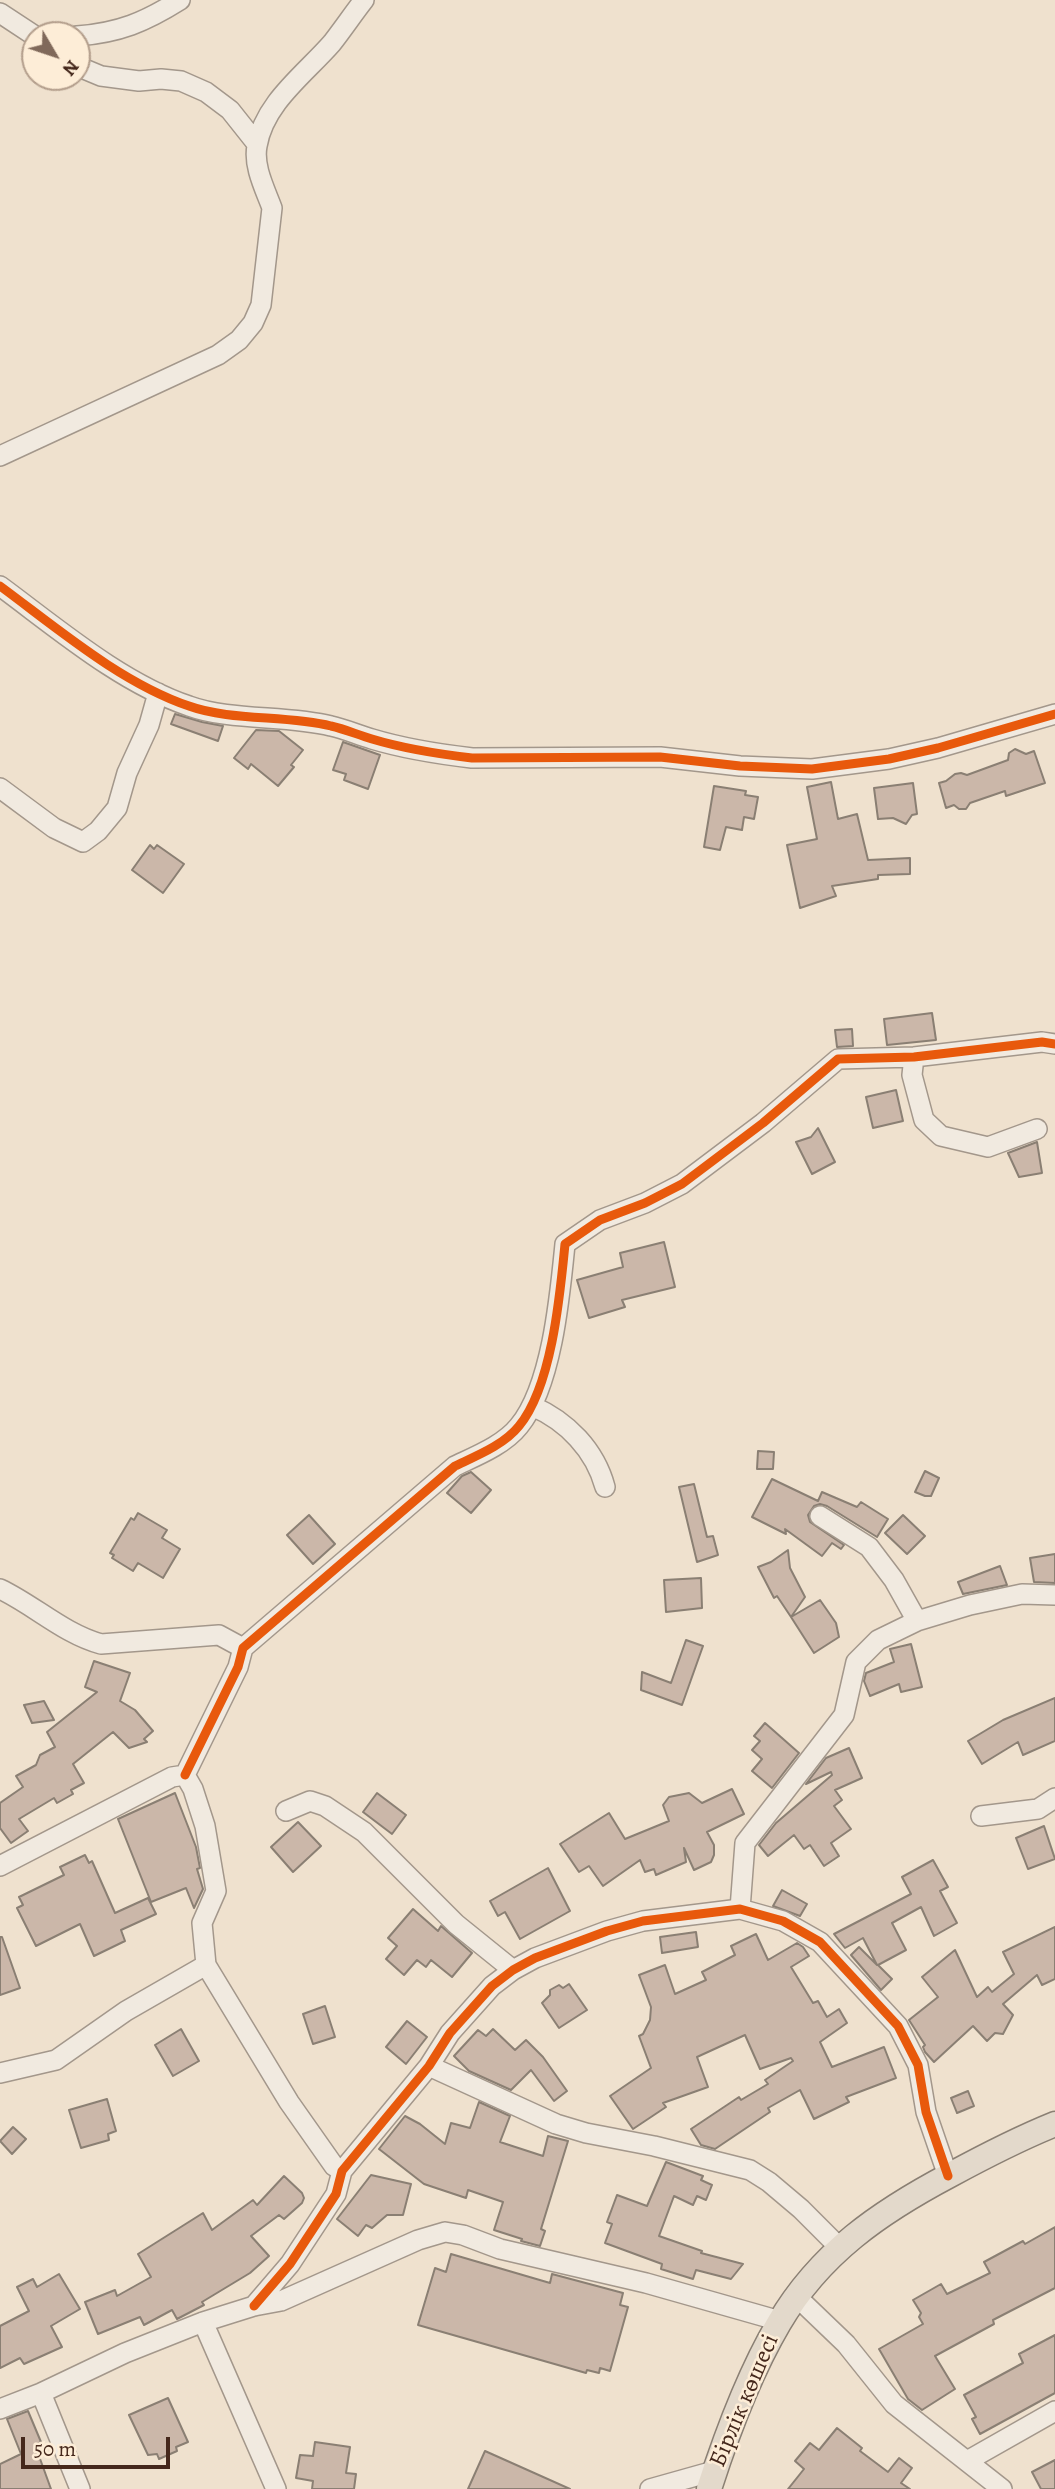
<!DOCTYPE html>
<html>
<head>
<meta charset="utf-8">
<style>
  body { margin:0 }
  #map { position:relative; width:1055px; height:2489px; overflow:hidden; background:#efe1ce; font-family:Alegreya,serif }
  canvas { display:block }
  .north { position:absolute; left:21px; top:21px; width:70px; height:70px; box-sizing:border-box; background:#fdedd7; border:2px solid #b39e8c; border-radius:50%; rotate:129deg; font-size:19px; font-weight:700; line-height:28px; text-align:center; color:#45281c }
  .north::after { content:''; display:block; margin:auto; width:24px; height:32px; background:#80695a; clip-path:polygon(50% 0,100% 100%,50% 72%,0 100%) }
  .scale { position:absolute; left:21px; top:2437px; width:149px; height:32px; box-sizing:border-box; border:4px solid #45281c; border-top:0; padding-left:9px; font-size:21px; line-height:24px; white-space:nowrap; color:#45281c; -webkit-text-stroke:5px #fdedd7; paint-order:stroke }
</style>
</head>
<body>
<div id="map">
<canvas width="1055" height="2489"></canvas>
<div class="north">N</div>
<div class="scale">50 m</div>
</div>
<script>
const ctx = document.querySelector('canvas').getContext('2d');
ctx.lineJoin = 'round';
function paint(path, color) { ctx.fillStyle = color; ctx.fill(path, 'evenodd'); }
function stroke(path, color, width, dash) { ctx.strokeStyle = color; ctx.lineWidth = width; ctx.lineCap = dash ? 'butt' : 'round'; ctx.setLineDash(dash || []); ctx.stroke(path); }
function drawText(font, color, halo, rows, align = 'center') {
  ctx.font = font + ' Alegreya,serif'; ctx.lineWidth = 5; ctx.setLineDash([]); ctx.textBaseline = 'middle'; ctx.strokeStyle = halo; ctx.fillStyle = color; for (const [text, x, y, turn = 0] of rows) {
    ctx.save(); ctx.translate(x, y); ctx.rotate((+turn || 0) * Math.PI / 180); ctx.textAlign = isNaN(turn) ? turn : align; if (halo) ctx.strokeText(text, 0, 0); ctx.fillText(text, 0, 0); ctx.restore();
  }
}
const building = new Path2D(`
  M175,714L202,722L223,726L218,741L171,724Z
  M256,730L279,731L303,750L291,765L294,767L278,786L251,764L248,769L234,758Z
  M343,742L380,755L368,789L344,780L346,774L333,770Z
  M1015,749L1026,754L1034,751L1045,783L1006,796L1005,791L970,803L966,809H959L954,805L946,808L939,783L946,781L955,774L961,773L967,775L1008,760L1009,753Z
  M831,782L838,819L857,814L868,860L910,858V874L878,875V879L832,886L836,896L800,908L787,845L817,839L807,787Z
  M913,783L917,814L912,815L906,824L893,818L878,819L874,788Z
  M714,786L746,791L745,795L758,797L754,819L744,817L742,830L726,827L720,850L704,847Z
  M150,845L154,849L157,845L184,864L163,893L132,870Z
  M932,1013L936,1040L887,1045L884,1019Z
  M852,1029L853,1046L837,1047L835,1030Z
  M896,1090L903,1121L873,1128L866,1097Z
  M818,1128L835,1162L812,1174L796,1142L811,1137Z
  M1037,1142L1042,1173L1019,1177L1008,1153Z
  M664,1242L675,1287L622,1300L625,1307L589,1318L577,1280L623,1267L620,1253Z
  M758,1451L774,1452L773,1469H757Z
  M925,1471L939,1478L931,1496H925L915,1492Z
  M471,1472L491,1490L471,1513L447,1493L462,1476Z
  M772,1479L818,1501L822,1492L857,1507L861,1502L888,1519L877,1537L827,1506L820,1504L814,1506L808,1515L810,1522L844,1545L841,1549L832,1543L822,1556L785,1529L786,1534L752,1517Z
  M694,1484L707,1537L713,1536L718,1555L697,1562L679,1487Z
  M138,1513L167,1530L162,1538L180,1549L163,1578L138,1563L133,1571L112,1558L114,1555L110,1553L131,1518L134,1520Z
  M309,1515L335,1544L313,1564L287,1535Z
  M903,1515L925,1536L907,1554L885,1533Z
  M788,1550L790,1568L805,1597L791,1617L777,1596L774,1598L758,1567L771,1562Z
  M1055,1554V1583L1034,1582L1030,1558Z
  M1000,1566L1007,1585L963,1594L958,1582Z
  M701,1578L702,1608L666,1612L664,1580Z
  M820,1600L836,1623L839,1637L814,1653L791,1617Z
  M686,1640L703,1646L682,1705L641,1690L642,1672L671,1683Z
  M911,1644L922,1687L901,1692L899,1684L870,1696L864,1681L866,1673L894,1662L890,1649Z
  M94,1661L130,1673L120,1701L135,1710L153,1731L144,1739L147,1742L129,1748L113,1732L73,1764L84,1783L71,1790L73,1794L57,1803L54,1798L19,1819L28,1831L11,1843L0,1828V1803L23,1787L16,1776L36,1765L40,1755L55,1747L47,1732L97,1692L85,1687Z
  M1055,1698V1741L1023,1755L1018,1742L982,1764L968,1741L1003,1720Z
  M44,1701L54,1720L32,1723L24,1705Z
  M765,1723L799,1753L772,1788L752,1771L762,1759L752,1750L760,1741L754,1736Z
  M849,1748L862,1778L835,1790L842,1800L834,1806L851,1829L831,1843L839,1856L824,1866L810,1845L804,1849L794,1835L768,1856L759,1845L776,1823L832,1775L831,1772L806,1784L826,1758Z
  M732,1789L744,1814L707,1832L714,1845V1855L711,1862L694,1870L684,1848L686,1862L656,1875L654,1869L645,1872L640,1860L603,1886L589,1866L579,1872L560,1844L609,1813L625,1839L669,1821L663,1805L669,1797L689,1793L702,1803Z
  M175,1793L196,1847L200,1868L197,1869L203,1889L194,1908L186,1888L151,1902L118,1819Z
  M377,1793L406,1815L392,1834L363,1812Z
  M298,1822L321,1846L293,1872L271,1847Z
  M1044,1826L1055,1859L1028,1869L1016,1838Z
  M85,1855L89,1863L92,1861L115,1913L148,1898L156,1914L121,1930L125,1941L94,1956L80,1924L36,1946L17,1908L23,1905L19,1897L64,1875L60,1867Z
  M933,1860L948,1887L940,1891L957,1923L934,1936L921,1907L892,1923L906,1950L878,1965L892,1979L881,1990L851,1955L859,1947L877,1965L863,1938L845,1948L834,1934L911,1894L902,1877Z
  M548,1868L570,1911L520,1939L505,1912L498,1916L490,1901Z
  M782,1890L807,1904L800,1916L773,1906Z
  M413,1909L438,1931L441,1926L472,1953L452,1977L431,1960L426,1967L417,1960L404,1975L386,1959L397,1946L388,1938Z
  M1055,1927V1979L1042,1985L1037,1975L1003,2004L1013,2015L1003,2034L995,2033L987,2041L973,2026L934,2062L925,2052L923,2047L925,2045L909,2020L938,1997L922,1977L955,1950L977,1997L988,1987L992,1992L1014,1974L1003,1952Z
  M696,1932L698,1947L662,1953L660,1937Z
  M756,1934L768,1960L797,1943L803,1947L809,1956L791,1967L813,2003L818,2001L827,2017L839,2009L847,2023L820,2042L832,2067L884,2047L896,2078L846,2097L849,2102L814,2119L800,2090L768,2108L770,2112L715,2149L701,2145L691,2129L739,2097L741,2100L768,2084L765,2080L793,2061L791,2058L760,2069L745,2035L697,2057L708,2087L663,2103L666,2107L633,2129L610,2096L651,2068L639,2036L643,2034L650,2020L651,2007L639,1975L665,1965L675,1994L706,1980L702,1972L735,1955L731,1946Z
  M0,1937H2L20,1988L0,1995Z
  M569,1984L587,2010L559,2028L542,2003L550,1995V1990L559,1985L563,1988Z
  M325,2006L335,2037L313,2044L303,2014Z
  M407,2021L427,2037L406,2064L386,2047Z
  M181,2029L199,2061L173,2076L155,2045Z
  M493,2029L515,2050L526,2040L543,2057L567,2091L554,2101L531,2070L511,2090L469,2071L454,2056L478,2030L486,2036Z
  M968,2091L974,2106L957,2113L951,2098Z
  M107,2099L116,2131L108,2134L109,2140L81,2148L69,2110Z
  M479,2102L510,2116L500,2142L543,2156L548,2136L568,2141L541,2229L545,2231L540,2246L521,2241L522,2239L494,2230L503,2202L468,2190L466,2198L424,2184L379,2149L405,2116L420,2124L445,2144L451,2123L470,2128Z
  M13,2127L26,2139L12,2154L0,2141Z
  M666,2162L703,2176L701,2180L712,2185L706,2200L697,2196L693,2205L674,2196L659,2236L702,2251L701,2253L743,2264L731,2279L696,2270L693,2279L661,2269L662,2264L605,2243L612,2224L607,2222L617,2195L647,2206Z
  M371,2175L411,2184L403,2215H387L372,2228L366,2225L358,2236L337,2219Z
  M284,2176L302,2193L304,2198L302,2203L284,2219L279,2215L251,2236L269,2256L250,2273L202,2302L204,2305L177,2319L172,2310L144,2325L140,2317L98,2334L85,2302L115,2290L117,2296L151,2277L138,2254L203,2213L212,2230L253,2200L257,2205Z
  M1055,2227V2288L993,2320L994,2324L935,2356L955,2389L922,2410L908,2399L879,2349L923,2324L919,2317L921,2313L913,2300L941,2284L947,2294L990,2273L984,2262L1023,2241L1025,2244Z
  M451,2254L550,2283L552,2274L623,2293L620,2305L628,2307L610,2371L600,2368L599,2373L587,2370L586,2373L418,2325L435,2268L446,2272Z
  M59,2274L80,2309L51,2326L62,2347L24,2364L20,2358L0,2368V2326L29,2311L17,2287L33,2279L37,2287Z
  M1055,2335V2393L980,2434L972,2419L976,2417L964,2395L1023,2363L1019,2354Z
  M168,2398L188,2442L176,2447L177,2451L159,2459L157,2454L148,2455L129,2415Z
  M28,2411L41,2442L35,2445L51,2489H0V2464L21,2454L7,2419Z
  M837,2428L862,2448L860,2451L888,2472L899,2458L912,2468L901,2483L910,2489H788L804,2469L795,2461L810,2443L819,2450Z
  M315,2442L350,2447L346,2473L356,2474L354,2489H312L313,2481L296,2478L300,2455L313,2456Z
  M485,2451L570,2489H468Z
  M1055,2460V2489H1041L1032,2472Z`);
paint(building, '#cbb7a9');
stroke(building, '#8a7f73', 2);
const minor = new Path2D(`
  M0,13L35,36
  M77,36C119,33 145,22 180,0
  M77,66L101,76L139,81L161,79L181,81L206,92L230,110L257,144
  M0,456L218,355L239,340L253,323L261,305L272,208C265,189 253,166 257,146C264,103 305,74 332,43C343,29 353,14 364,0
  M0,586C57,628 121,683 189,706C230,721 287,715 331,726C345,729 358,735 372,739C405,749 438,754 472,758L660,757L740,766L812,769L889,759L938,748L1055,714
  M0,788L54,828L83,842L98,831L117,808L127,773L149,725L158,693
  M914,1057L912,1075L924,1120L941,1136L988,1147L1037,1129
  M532,1406C567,1421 595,1450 605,1487
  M820,1516L869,1547L894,1580L917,1621
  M0,1589C34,1605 64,1634 101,1644L219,1635L243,1648
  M185,1775L238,1667L243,1648L455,1466C476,1456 504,1445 519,1426C552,1386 560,1295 565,1244L600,1220L645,1203L682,1184L763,1123L838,1059L914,1057L1042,1042L1055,1044
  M185,1775L193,1789L205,1826L216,1891L202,1923L206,1965L289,2102L334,2166L342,2171
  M286,1811L310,1801L325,1806L364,1832L456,1924L513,1970
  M981,1816L1038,1809L1055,1798
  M0,1866L172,1777L185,1775
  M740,1909L745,1843L844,1715L856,1662L878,1640L917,1621L970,1605L1022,1594L1055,1595
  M429,2066L556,2124L586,2133L654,2146L750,2170L769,2182L801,2209L840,2248
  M0,2073L56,2060L126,2011L206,1965
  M797,2297L846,2344L894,2404L1002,2489
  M254,2306L290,2264L336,2194L342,2171L429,2066L450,2033L492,1986L513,1970L535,1958L607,1931L643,1921L740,1909L783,1921L820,1942L898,2026L918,2065L926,2112L948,2176
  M203,2322L276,2489
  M41,2393L80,2489
  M0,2409L41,2393L125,2353L203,2322L254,2306L281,2301L418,2240L445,2232L463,2235L500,2249L646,2283L780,2321
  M967,2461L1055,2411
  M650,2489L714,2471`);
const major = new Path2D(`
  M709,2489C727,2433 749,2374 779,2323C820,2253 880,2212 950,2175C985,2156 1018,2139 1055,2124`);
stroke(minor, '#a3978b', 22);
stroke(major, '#8a7f73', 27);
stroke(minor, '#f1eae0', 19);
stroke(major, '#e3d9cb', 24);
stroke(new Path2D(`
  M0,586C57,628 121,683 189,706C230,721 287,715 331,726C345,729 358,735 372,739C405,749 438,754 472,758L660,757L740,766L812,769L889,759L938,748L1055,714
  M185,1775L238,1667L243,1648L455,1466C476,1456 504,1445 519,1426C552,1386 560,1295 565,1244L600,1220L645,1203L682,1184L763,1123L838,1059L914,1057L1042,1042L1055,1044
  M254,2306L290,2264L336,2194L342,2171L429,2066L450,2033L492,1986L513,1970L535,1958L607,1931L643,1921L740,1909L783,1921L820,1942L898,2026L918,2065L926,2112L948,2176`), '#e8590c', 9);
drawText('24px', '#45281c', '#fdedd7', [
  ["Бірлік көшесі",745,2401,-67]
]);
</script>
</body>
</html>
